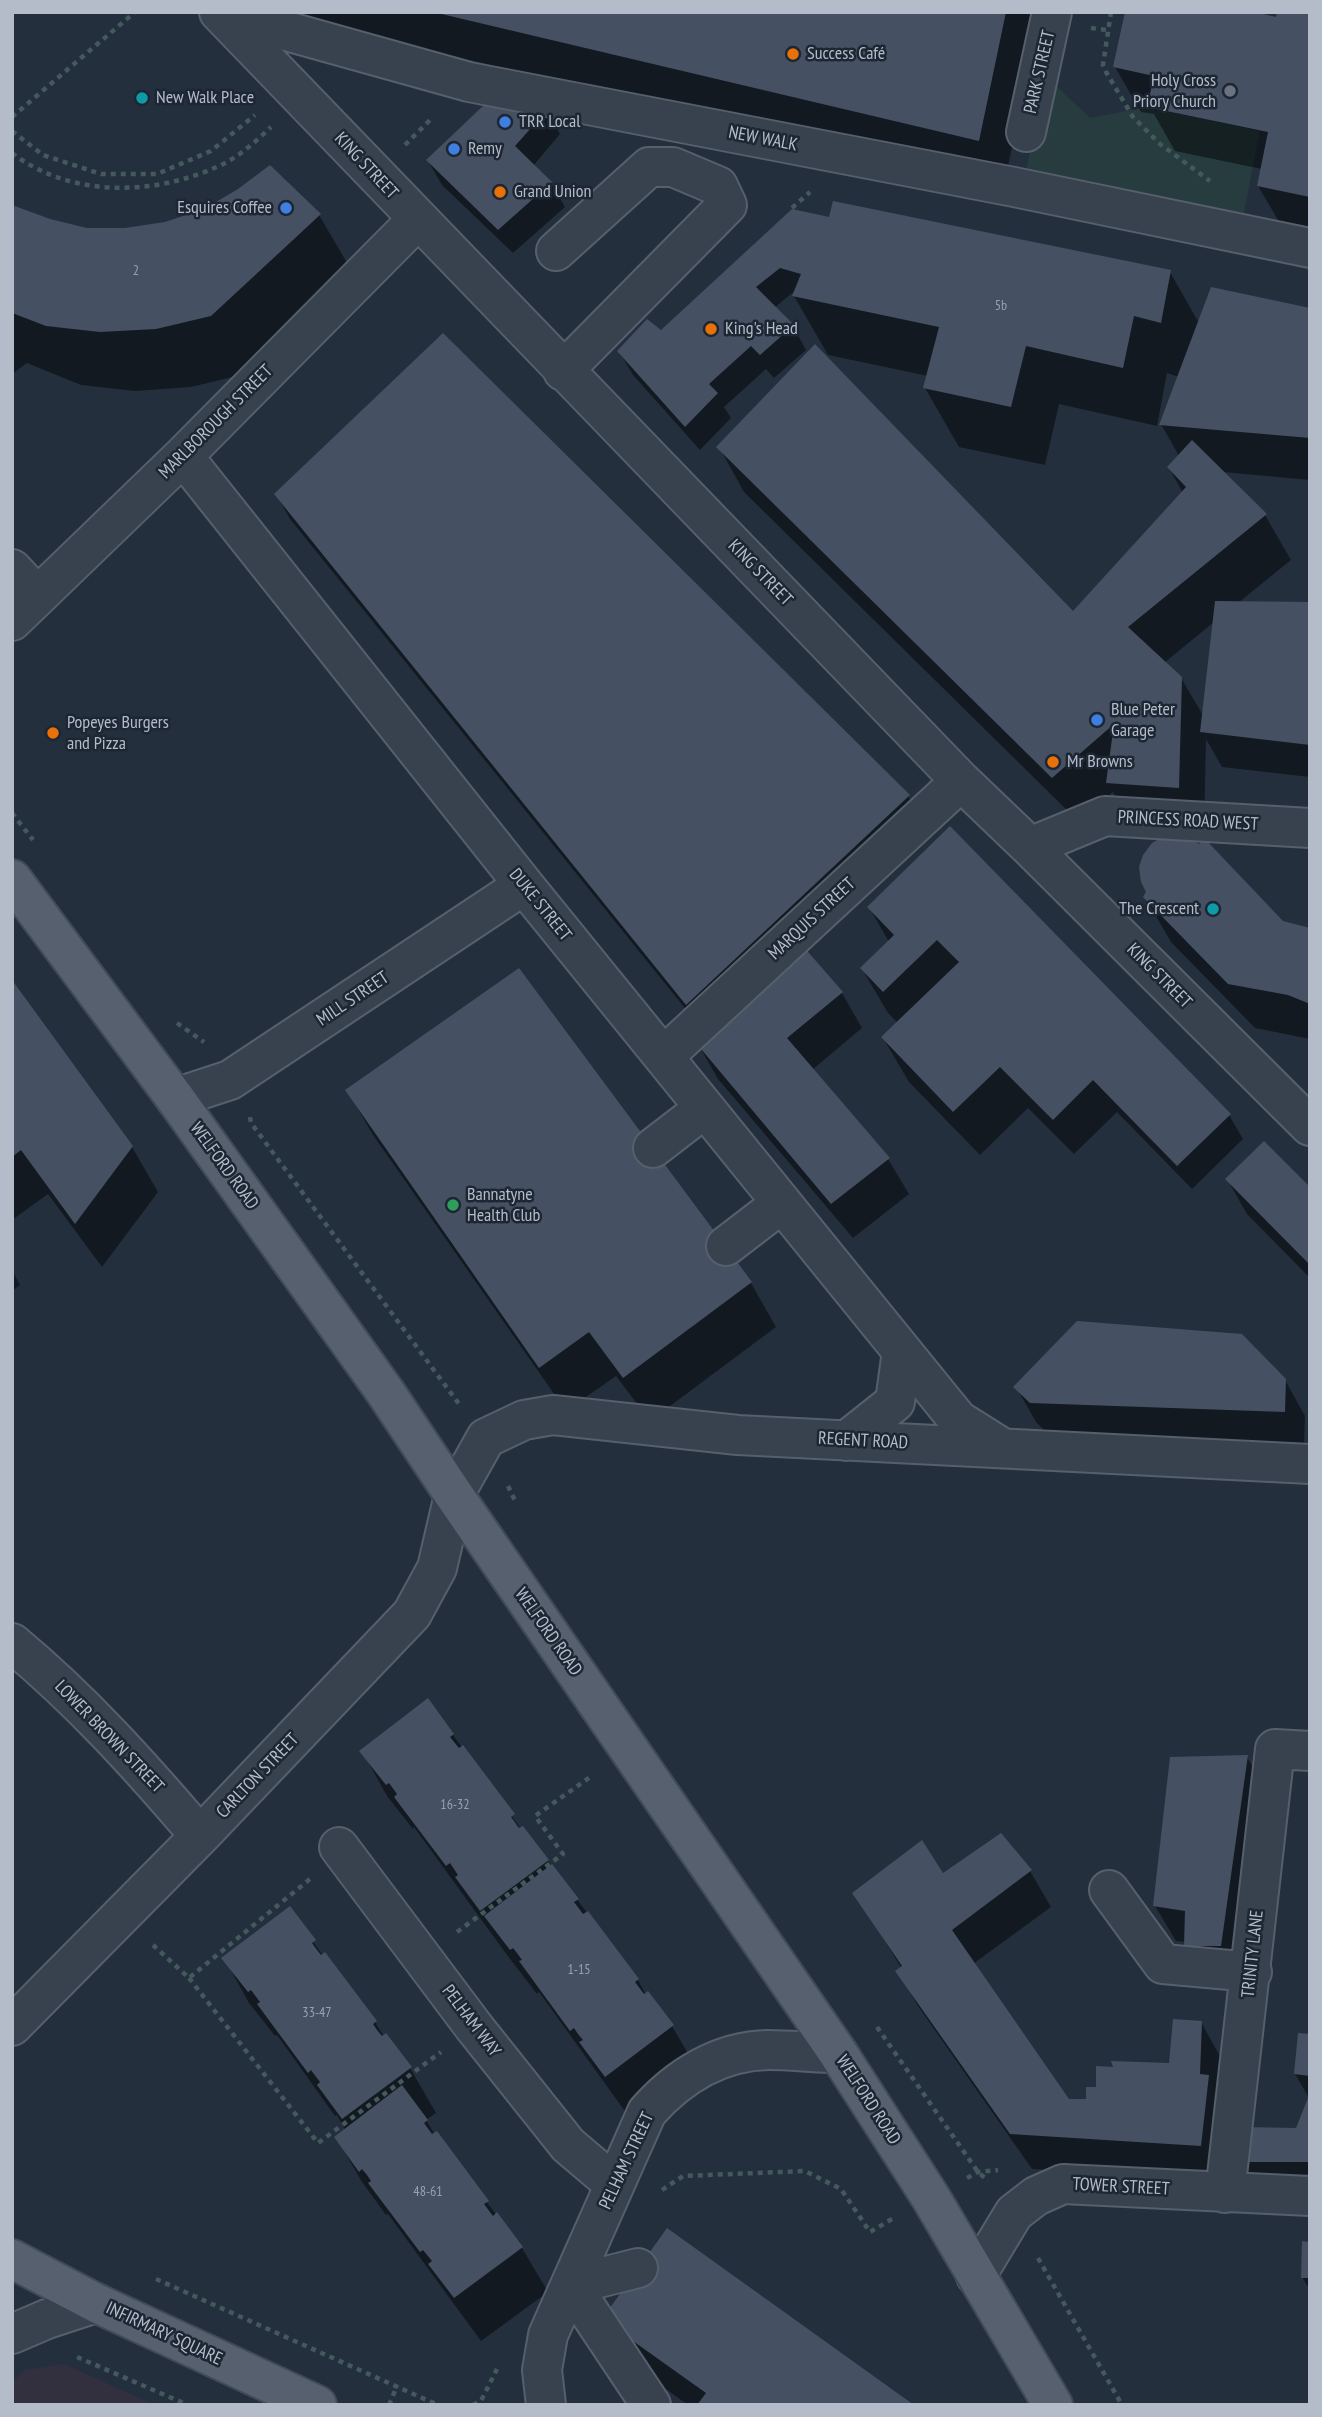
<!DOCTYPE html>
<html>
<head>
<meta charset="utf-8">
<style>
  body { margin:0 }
  #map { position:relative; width:1322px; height:2417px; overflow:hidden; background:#242f3e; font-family:"PT Sans Narrow",sans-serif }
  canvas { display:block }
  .frame { position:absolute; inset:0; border:14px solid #b4bcc9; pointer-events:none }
</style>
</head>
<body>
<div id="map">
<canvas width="1322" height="2417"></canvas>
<div class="frame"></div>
</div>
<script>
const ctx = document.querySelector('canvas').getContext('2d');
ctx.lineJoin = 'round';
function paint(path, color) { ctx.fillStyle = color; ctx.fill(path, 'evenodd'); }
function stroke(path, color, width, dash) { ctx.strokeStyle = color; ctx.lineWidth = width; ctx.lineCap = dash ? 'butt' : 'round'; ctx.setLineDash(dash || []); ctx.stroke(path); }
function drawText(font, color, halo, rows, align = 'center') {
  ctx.font = font + ' "PT Sans Narrow",sans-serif'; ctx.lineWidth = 5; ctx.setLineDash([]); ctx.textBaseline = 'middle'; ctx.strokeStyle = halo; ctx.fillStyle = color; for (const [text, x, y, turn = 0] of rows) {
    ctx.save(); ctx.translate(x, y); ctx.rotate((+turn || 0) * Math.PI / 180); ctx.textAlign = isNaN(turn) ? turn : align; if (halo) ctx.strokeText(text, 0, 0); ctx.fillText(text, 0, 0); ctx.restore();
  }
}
paint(new Path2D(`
  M64,2364L154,2405H12V2382L25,2370Z`), '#32303f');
paint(new Path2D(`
  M1047,77L1090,118L1147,107L1260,131L1243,217L1024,179Z`), '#263c3f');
paint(new Path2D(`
  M274,12H1041L1004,185L277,15Z
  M1310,12V236L1284,230L1258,186L1262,169L1175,151L1154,114L1141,112L1115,67L1277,19Z
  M547,111L560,134L533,166L551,183L565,207L513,253L442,185L428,161Z
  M12,207L49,221L86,230H125L319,215L353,273L245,374L191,387L135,391L81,385L27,363L12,374Z
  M830,219L1170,272L1199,323L1310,310V480L1222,472L1265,515L1291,560L1238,603L1310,604V777L1222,767L1206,739L1204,832L1134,827L1113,792L1079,822L744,492L719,447L1073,613L1183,493L1169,468L1179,456L1161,424L1179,377L1167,373L1157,426L1059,404L1045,465L959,447L925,388L928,376L828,355L794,296L796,290L774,308L793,326L806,350L774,378L766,369L724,407L731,418L700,450L633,375L619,351L661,333ZM1214,622L1204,717L1181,678L1164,663Z
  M276,494L908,796L922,820L701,1028L290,519Z
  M950,829L1229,1115L1243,1139L1192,1189L1117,1112L1074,1154L1028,1108L980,1155L909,1082L883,1038L898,1023L888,1013L862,969L889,942L869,907Z
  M1145,897L1310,929V1039L1255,1028L1171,942Z
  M802,947L842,993L862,1028L812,1070L888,1159L909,1194L853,1238L718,1079L698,1044Z
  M12,984L132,1147L158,1192L102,1267L48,1194L12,1220Z
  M347,1090L751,1283L776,1327L650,1421L616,1376L566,1411L373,1135Z
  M1227,1179L1310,1189V1278L1247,1214Z
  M12,1270L20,1285L12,1291Z
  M1285,1380L1305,1416L1304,1447L1052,1438L1036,1422L1016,1387Z
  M453,1735L521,1829L523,1828L638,1980L646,1995L672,2026L698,2071L632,2121L539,1992L537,1994L507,1955L414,1827L413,1829L387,1796L362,1751Z
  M1247,1757L1267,1792L1241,1981H1206L1186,1942L1176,1941L1155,1906Z
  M1001,1835L1030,1871L1051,1907L973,1964L1068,2100L1088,2101L1098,2089L1171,2065L1201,2022L1221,2058V2181L1032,2169L918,2006L898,1971L902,1969L855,1893L942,1876Z
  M290,1908L323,1956L375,2022L384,2037L410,2068L436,2113L426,2120L435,2135L522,2248L548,2292L481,2341L388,2214L386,2215L362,2182L336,2137L345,2130L337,2115L335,2116L277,2035L275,2036L249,2003L224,1958Z
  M1310,2036V2206H1265L1240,2161L1297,2130L1309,2098L1295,2074Z
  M1310,2244V2290L1302,2277Z
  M604,2319L911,2405H688L630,2363Z`), '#0007');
paint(new Path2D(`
  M433,12H1006L979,141Z
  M1125,12H1255L1276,17L1277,12H1310V197L1257,186L1268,132L1147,107L1154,76L1113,67Z
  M484,105L548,109L515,146L552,182L498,230L426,160Z
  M270,165L321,214L211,316L156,329L100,332L46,326L12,313V205L50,219L87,228H125L165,222L204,209L238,189Z
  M833,201L1171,270L1161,323L1134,316L1123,368L1026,346L1011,407L923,388L939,327L792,296L801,274L780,268L756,287L794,325L760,355L751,346L709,384L718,393L685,427L617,351L647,319L661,330L792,209L829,217Z
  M1211,287L1310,308V438L1159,425Z
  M443,333L910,795L686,1005L274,494Z
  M815,344L1073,611L1186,487L1167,467L1192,440L1267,514L1128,627L1182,677L1179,788L1106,783L1114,724L1052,778L716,447Z
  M1215,601L1310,602V745L1200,732Z
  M950,826L1231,1114L1177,1166L1093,1080L1053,1120L1000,1067L953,1112L881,1037L959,962L937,940L883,992L860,968L894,935L867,907Z
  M1164,836L1188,837L1199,844L1205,839L1283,921L1310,928V1004L1288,995L1228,984L1143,897L1146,892L1141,882L1139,867L1143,855L1152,843Z
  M802,945L843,992L787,1038L890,1158L831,1204L696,1043Z
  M519,968L752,1282L623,1378L589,1332L539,1368L345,1090Z
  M12,980L133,1146L75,1224L21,1150L12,1157Z
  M1264,1141L1310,1187V1265L1225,1179Z
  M1077,1321L1242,1334L1286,1379L1285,1412L1030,1403L1013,1387Z
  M428,1698L454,1734L450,1737L459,1748L463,1745L515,1814L511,1817L519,1828L523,1826L549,1860L480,1911L455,1877L458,1875L450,1863L446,1866L394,1797L397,1794L389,1783L386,1785L359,1751Z
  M1248,1755L1221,1946H1184L1185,1911L1153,1906L1170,1757Z
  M1001,1833L1032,1870L952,1930L1069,2099H1086V2087H1096V2066L1113,2067L1111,2061L1169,2063L1173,2019L1202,2021L1200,2074L1209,2075L1201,2146L1010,2134L895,1971L902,1966L852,1893L922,1840L943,1873Z
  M552,1864L579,1899L574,1902L583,1914L588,1911L639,1979L635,1982L644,1994L648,1991L674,2025L605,2077L579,2042L583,2040L578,2034L574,2028L570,2031L519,1961L522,1960L517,1953L513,1948L510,1950L484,1916Z
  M290,1906L316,1940L312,1943L317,1950L321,1955L325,1952L377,2021L373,2024L377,2030L382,2036L386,2033L412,2067L342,2119L317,2085L320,2082L311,2070L308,2073L257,2004L260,2002L251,1990L248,1992L221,1958Z
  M1298,2033L1310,2034V2076L1294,2074Z
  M402,2085L428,2120L424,2123L432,2134L437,2131L489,2201L484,2204L493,2216L497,2212L523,2247L454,2298L428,2264L432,2261L423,2250L420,2252L368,2183L371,2181L367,2175L362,2169L359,2172L334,2137Z
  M1310,2093V2162H1238L1241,2127L1296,2128Z
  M667,2228L914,2405H697L706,2393L602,2319Z
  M1302,2241L1310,2242V2278H1301Z`), '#455162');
const minor = new Path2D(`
  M219,12L961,781L1030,847L1310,1126
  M222,13L469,82L1014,187L1310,248
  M1026,132L1052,12
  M556,251L649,167H673L718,186L727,205L563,371
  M183,456L524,885L958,1420L1001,1447
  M12,569L37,596
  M12,621L183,456L417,220
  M1030,847L1105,816L1310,828
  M664,1056L961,781
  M175,1098L230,1080L524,885
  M653,1148L705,1108
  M726,1246L782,1203
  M846,1441L895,1402L902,1351
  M12,1643C82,1701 142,1768 200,1836
  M339,1847L474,2027L568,2145L614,2184
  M1109,1890L1163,1964L1252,1972
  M12,2026L200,1836L412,1614L437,1568L454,1495L486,1438L524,1420L553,1415L738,1435L1310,1464
  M1225,2193L1275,1749L1310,1751
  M638,2268L571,2285L651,2405
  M976,2276L1014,2213L1036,2196L1063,2184L1310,2196
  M12,2334L47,2319L96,2303
  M546,2405L542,2370L548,2335L647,2112C678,2077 719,2051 768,2050C791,2050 815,2053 838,2053`);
const major = new Path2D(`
  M12,879L175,1098L386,1393L454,1495L838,2053L931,2198L1053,2405
  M12,2259L96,2303L317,2405`);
stroke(minor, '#565f6c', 42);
stroke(major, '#414a57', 42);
stroke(new Path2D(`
  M1111,12L1103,65L1106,72L1133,117L1160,144L1210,181
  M1091,28L1107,30
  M12,117L135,12
  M12,131L43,155L101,174H157L211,151L255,115
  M405,145L433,117
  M12,153C71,198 153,196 219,166C239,157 255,142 271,127
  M792,208L810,192
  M12,813L33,840
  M177,1023L204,1042
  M250,1117L251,1123L459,1404
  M508,1486L516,1503
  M457,1932L563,1854L535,1816L593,1775
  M153,1945L189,1978L310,1879
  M189,1978L318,2143L441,2052
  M877,2027L978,2172L988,2181
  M967,2178L978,2172L998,2170
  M662,2190L683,2176L805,2171L841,2189L870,2232L892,2219
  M1038,2258L1122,2405
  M156,2279L438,2405
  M77,2357L188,2405
  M389,2405L397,2386
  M473,2405L481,2401L497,2369`), '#44595c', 4.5, [5, 5]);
stroke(minor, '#38414e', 38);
stroke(major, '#56606e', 38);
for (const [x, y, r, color] of [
  [793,54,7,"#e8710a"],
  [1230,91,7,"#6b7280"],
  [142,98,7,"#0f9aa8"],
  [505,122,7,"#3f7fe0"],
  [454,149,7,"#3f7fe0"],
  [500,192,7,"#e8710a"],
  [286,208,7,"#3f7fe0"],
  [711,329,7,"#e8710a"],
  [1097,720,7,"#3f7fe0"],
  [53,733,7,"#e8710a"],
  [1053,762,7,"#e8710a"],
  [1213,909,7,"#0f9aa8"],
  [453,1205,7,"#2e9e5b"]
]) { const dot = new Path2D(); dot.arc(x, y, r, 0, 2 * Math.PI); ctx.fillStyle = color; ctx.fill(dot); stroke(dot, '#1d2633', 2.5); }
drawText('14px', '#98a1af', null, [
  ["2",136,271],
  ["5b",1001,306],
  ["16-32",455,1805],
  ["1-15",579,1970],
  ["33-47",317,2013],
  ["48-61",428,2192]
]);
drawText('18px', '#b4bcc9', '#1d2633', [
  ["Success Café",807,54],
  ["Holy Cross",1216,81,"right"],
  ["Priory Church",1216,102,"right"],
  ["New Walk Place",156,98],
  ["TRR Local",519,122],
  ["Remy",468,149],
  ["Grand Union",514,192],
  ["Esquires Coffee",272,208,"right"],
  ["King's Head",725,329],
  ["Blue Peter",1111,710],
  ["Garage",1111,731],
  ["Popeyes Burgers",67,723],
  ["and Pizza",67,744],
  ["Mr Browns",1067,762],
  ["The Crescent",1199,909,"right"],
  ["Bannatyne",467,1195],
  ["Health Club",467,1216]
], 'left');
drawText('18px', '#b4bcc9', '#1d2633', [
  ["PARK STREET",1040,72,-77],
  ["NEW WALK",763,139,11],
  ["KING STREET",366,166,47],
  ["MARLBOROUGH STREET",216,422,-45],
  ["KING STREET",760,573,46],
  ["PRINCESS ROAD WEST",1188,821,3],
  ["DUKE STREET",540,905,51],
  ["MARQUIS STREET",812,919,-43],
  ["KING STREET",1159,976,45],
  ["MILL STREET",353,999,-34],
  ["WELFORD ROAD",224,1166,54],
  ["REGENT ROAD",863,1441,3],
  ["WELFORD ROAD",548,1632,55],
  ["LOWER BROWN STREET",109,1737,46],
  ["CARLTON STREET",258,1776,-46],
  ["TRINITY LANE",1253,1954,-84],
  ["PELHAM WAY",471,2021,53],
  ["WELFORD ROAD",868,2100,57],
  ["PELHAM STREET",627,2161,-65],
  ["TOWER STREET",1121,2187,3],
  ["INFIRMARY SQUARE",164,2334,25]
]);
</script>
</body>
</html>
